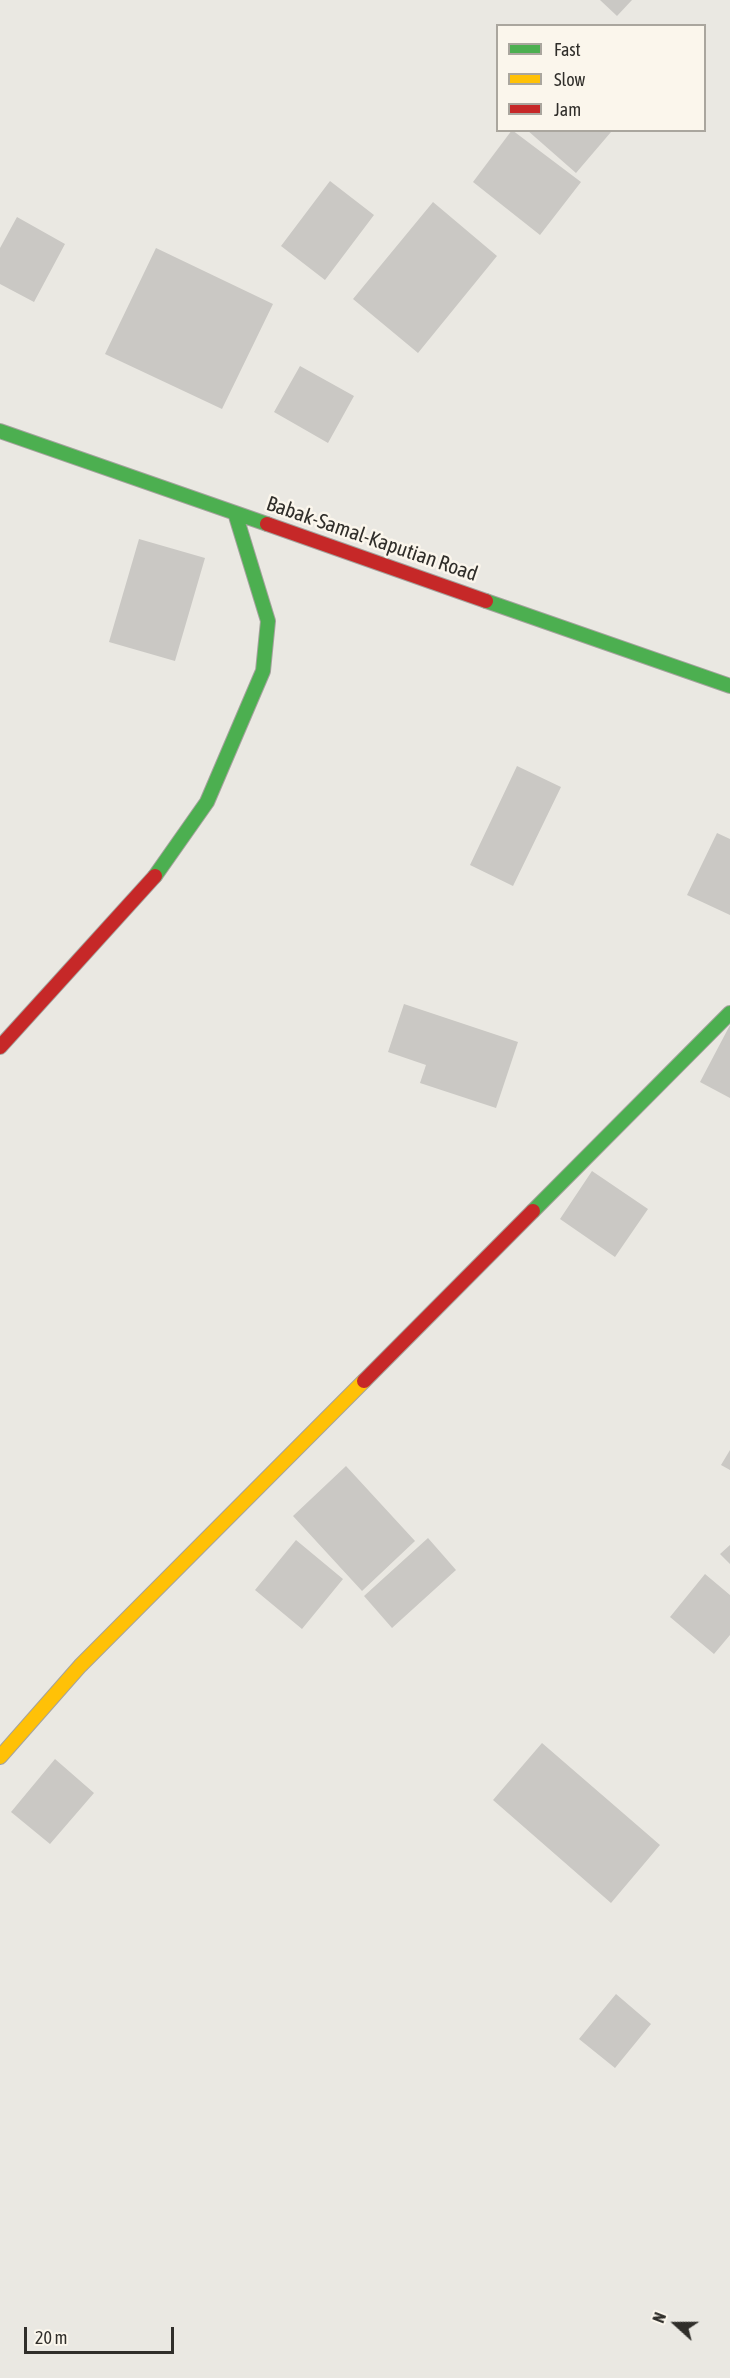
<!DOCTYPE html>
<html>
<head>
<meta charset="utf-8">
<style>
  body { margin:0 }
  #map { position:relative; width:730px; height:2378px; overflow:hidden; background:#eae8e2; font-family:"Asap Condensed",sans-serif }
  canvas { display:block }
  .legend { position:absolute; left:496px; top:24px; width:210px; height:108px; box-sizing:border-box; background:#fbf6ec; border:2px solid #aaa69e; margin:0; padding:8px 10px; list-style:none; font-size:18px; color:#302e2a }
  .legend li { display:flex; align-items:center; gap:12px; height:30px }
  .legend b { width:30px; border:2px solid #aaa69e }
  .north { position:absolute; left:646px; top:2294px; width:60px; height:60px; -webkit-text-stroke:4px #fbf6ec; paint-order:stroke; rotate:291deg; font-size:16px; font-weight:700; line-height:24px; text-align:center; color:#302e2a }
  .north::after { content:''; display:block; margin:auto; width:21px; height:27px; background:#302e2a; clip-path:polygon(50% 0,100% 100%,50% 72%,0 100%) }
  .scale { position:absolute; left:24px; top:2327px; width:150px; height:27px; box-sizing:border-box; border:3px solid #302e2a; border-top:0; padding-left:8px; font-size:18px; line-height:21px; white-space:nowrap; color:#302e2a; -webkit-text-stroke:4px #fbf6ec; paint-order:stroke }
</style>
</head>
<body>
<div id="map">
<canvas width="730" height="2378"></canvas>
<ul class="legend">
<li><b style="height:8px;background:#4caf50"></b>Fast</li>
<li><b style="height:8px;background:#ffc107"></b>Slow</li>
<li><b style="height:8px;background:#c62828"></b>Jam</li>
</ul>
<div class="north">N</div>
<div class="scale">20 m</div>
</div>
<script>
const ctx = document.querySelector('canvas').getContext('2d');
ctx.lineJoin = 'round';
function paint(path, color) { ctx.fillStyle = color; ctx.fill(path, 'evenodd'); }
function stroke(path, color, width, dash) { ctx.strokeStyle = color; ctx.lineWidth = width; ctx.lineCap = dash ? 'butt' : 'round'; ctx.setLineDash(dash || []); ctx.stroke(path); }
function drawText(font, color, halo, rows, align = 'center') {
  ctx.font = font + ' "Asap Condensed",sans-serif'; ctx.lineWidth = 5; ctx.setLineDash([]); ctx.textBaseline = 'middle'; ctx.strokeStyle = halo; ctx.fillStyle = color; for (const [text, x, y, turn = 0] of rows) {
    ctx.save(); ctx.translate(x, y); ctx.rotate((+turn || 0) * Math.PI / 180); ctx.textAlign = isNaN(turn) ? turn : align; if (halo) ctx.strokeText(text, 0, 0); ctx.fillText(text, 0, 0); ctx.restore();
  }
}
paint(new Path2D(`
  M600,0H632L617,16Z
  M512,130L581,182L540,235L473,182Z
  M527,130H609L611,132L576,173Z
  M330,181L374,215L325,280L281,246Z
  M433,202L497,256L418,353L353,299Z
  M17,217L65,244L34,302L0,284V248Z
  M156,248L273,304L222,409L105,354Z
  M300,366L354,396L328,443L274,412Z
  M139,539L205,558L175,661L109,642Z
  M517,766L561,787L513,886L470,865Z
  M717,833L730,839V915L687,895Z
  M404,1004L518,1042L496,1108L420,1083L426,1065L388,1052Z
  M730,1025V1098L700,1082Z
  M592,1171L648,1209L615,1257L560,1219Z
  M730,1450V1470L721,1465Z
  M346,1466L415,1541L362,1591L293,1516Z
  M428,1538L456,1570L392,1628L364,1596Z
  M296,1540L343,1579L302,1629L255,1590Z
  M730,1545V1564L720,1554Z
  M705,1574L730,1595V1635L714,1654L670,1617Z
  M542,1743L660,1845L611,1903L493,1800Z
  M55,1759L94,1793L50,1844L11,1812Z
  M616,1994L651,2024L615,2068L579,2039Z`), '#cac8c4');
const fast = new Path2D(`
  M0,431L267,524
  M486,601L730,686
  M155,876L207,802L263,671L268,621L235,513
  M533,1211L730,1013`);
const slow = new Path2D(`
  M0,1757L80,1666L364,1381`);
const jam = new Path2D(`
  M267,524L486,601
  M0,1047L155,876
  M364,1381L533,1211`);
stroke(fast, '#a4a29d', 16);
stroke(slow, '#a4a29d', 16);
stroke(jam, '#a4a29d', 16);
stroke(fast, '#4caf50', 14);
stroke(slow, '#ffc107', 14);
stroke(jam, '#c62828', 14);
drawText('21px', '#302e2a', '#fbf6ec', [
  ["Babak-Samal-Kaputian Road",372,539,19]
]);
</script>
</body>
</html>
